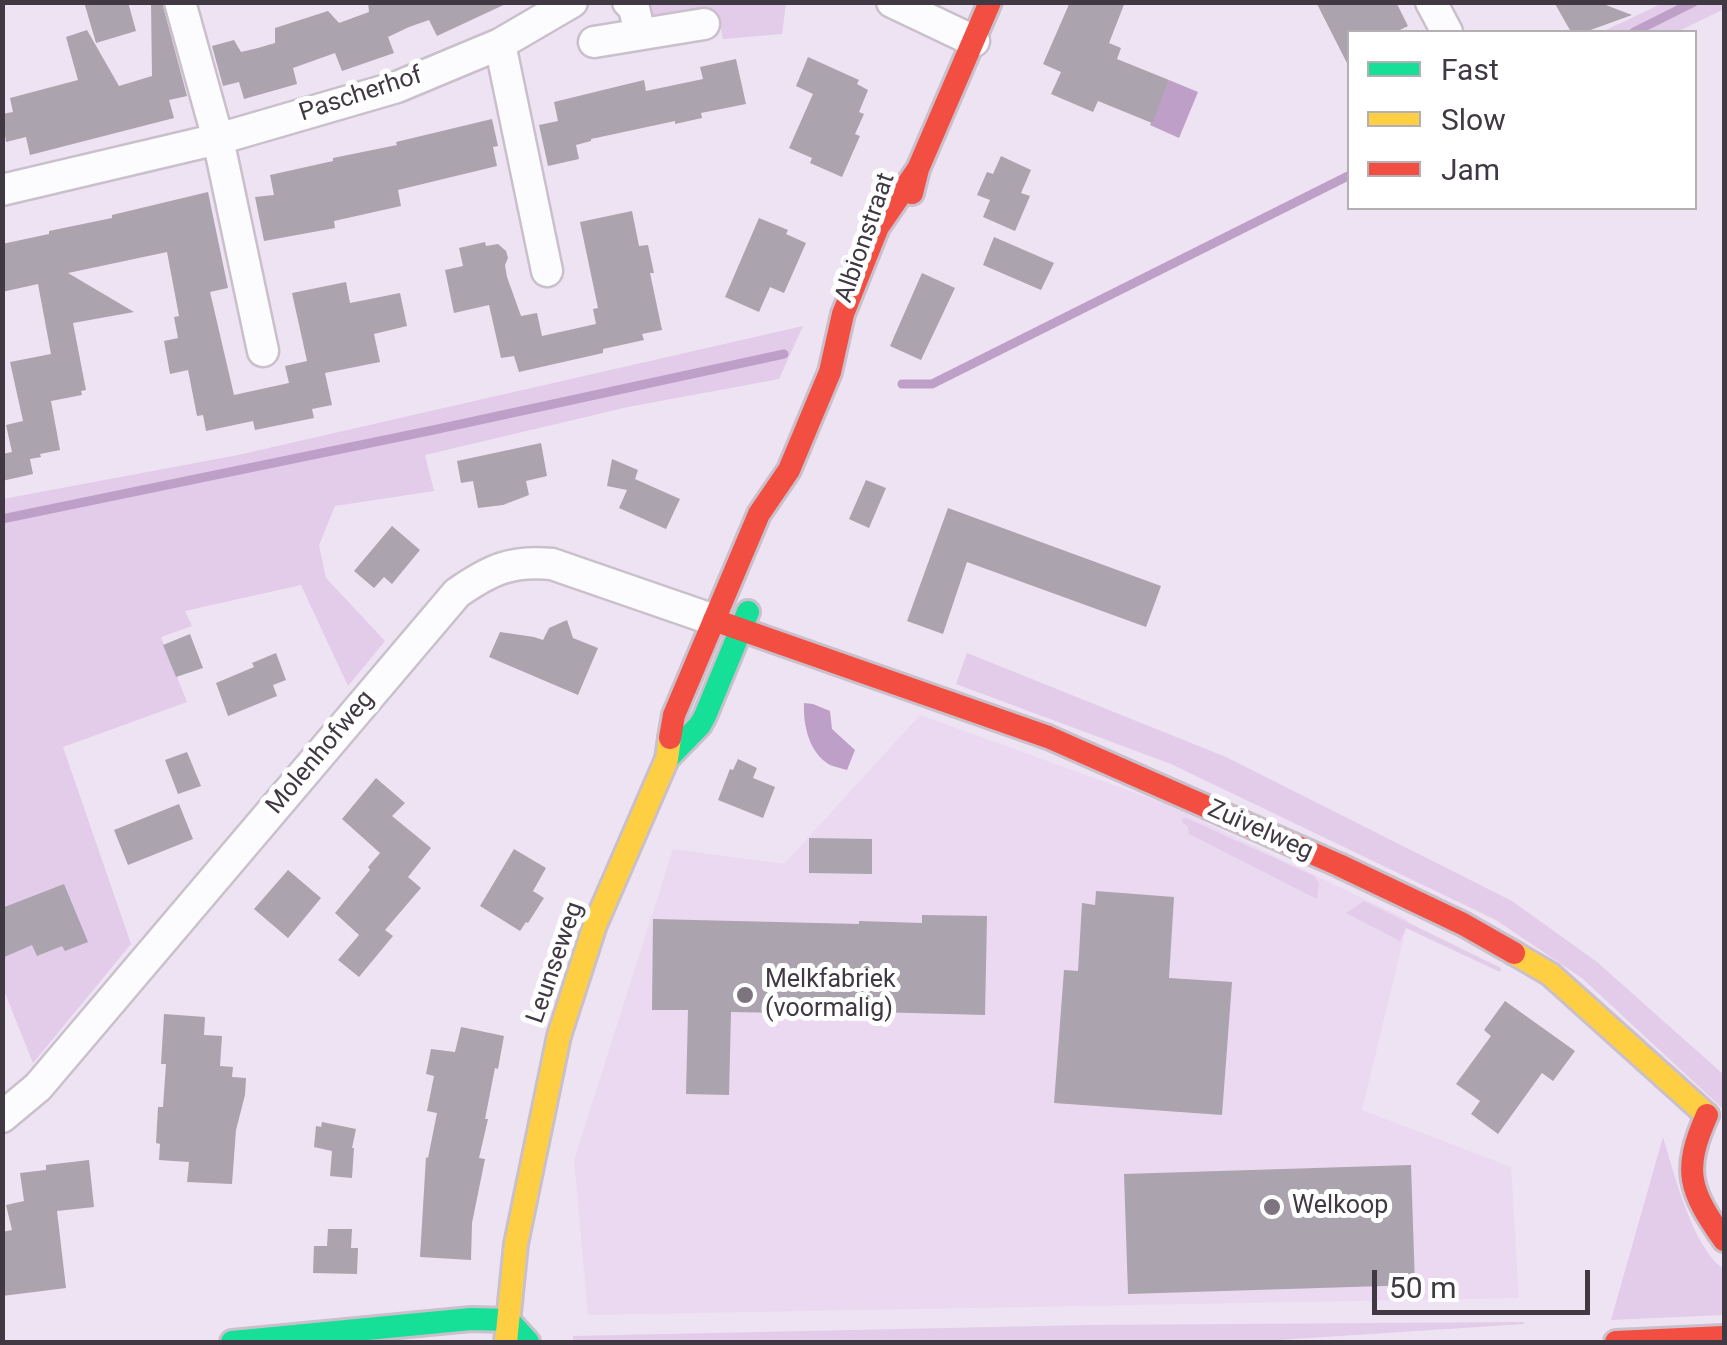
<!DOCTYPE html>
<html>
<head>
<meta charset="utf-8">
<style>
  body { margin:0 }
  #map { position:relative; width:1727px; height:1345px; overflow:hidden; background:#eee3f2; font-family:Roboto,sans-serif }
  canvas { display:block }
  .frame { position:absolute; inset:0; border:5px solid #403842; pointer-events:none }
  .legend { position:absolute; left:1347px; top:30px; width:350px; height:180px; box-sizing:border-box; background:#fff; border:2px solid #b3afb3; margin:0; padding:12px 18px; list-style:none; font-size:30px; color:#403842 }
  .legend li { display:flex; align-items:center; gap:20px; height:50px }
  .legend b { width:50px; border:2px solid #b3afb3 }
  .scale { position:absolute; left:1372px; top:1270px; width:218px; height:45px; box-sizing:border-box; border:5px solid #403842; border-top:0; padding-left:12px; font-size:30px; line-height:35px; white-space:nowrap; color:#403842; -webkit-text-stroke:8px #fff; paint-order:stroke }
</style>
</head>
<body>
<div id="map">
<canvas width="1727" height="1345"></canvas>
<div class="frame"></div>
<ul class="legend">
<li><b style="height:12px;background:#16e098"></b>Fast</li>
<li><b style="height:12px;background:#ffcf43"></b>Slow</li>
<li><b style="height:12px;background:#f24e42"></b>Jam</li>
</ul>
<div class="scale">50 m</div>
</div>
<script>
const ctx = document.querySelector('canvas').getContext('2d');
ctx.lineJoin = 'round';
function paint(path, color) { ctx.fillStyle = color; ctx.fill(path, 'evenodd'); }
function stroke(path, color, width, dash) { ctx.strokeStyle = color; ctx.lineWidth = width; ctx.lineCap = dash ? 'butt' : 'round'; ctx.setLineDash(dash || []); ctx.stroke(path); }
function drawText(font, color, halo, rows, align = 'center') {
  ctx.font = font + ' Roboto,sans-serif'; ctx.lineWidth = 10; ctx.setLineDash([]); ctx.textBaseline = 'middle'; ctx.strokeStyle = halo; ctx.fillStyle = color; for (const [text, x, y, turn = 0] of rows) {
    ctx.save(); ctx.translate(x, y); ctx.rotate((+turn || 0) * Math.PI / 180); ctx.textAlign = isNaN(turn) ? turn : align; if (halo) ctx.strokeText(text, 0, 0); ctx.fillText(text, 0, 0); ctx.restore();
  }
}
paint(new Path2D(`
  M920,715L1166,804L1408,920L1362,1110L1511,1167L1519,1298L588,1315L574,1160L673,849L784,864Z`), '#ebd9f1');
paint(new Path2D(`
  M640,3H786L782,34L723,39L718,13L652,21Z
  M1663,3H1724V9L1677,32H1606V30Z
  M803,326L779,379L628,407L425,455L434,491L335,506L319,545L326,578L385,641L348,686L301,585L185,611L192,626L161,637L187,702L63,747L131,944L33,1063L3,988V499L238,455Z
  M967,653L1226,757L1512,901L1597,962L1724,1075V1110L1583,979L1496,920L1171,764L956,684Z
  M1184,817L1314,876L1319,883L1317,899L1189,834L1188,827L1182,822Z
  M1364,901L1501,968L1500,972L1406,928L1400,941L1346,913Z
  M1663,1137C1674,1173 1693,1249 1724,1269V1315L1611,1320Z
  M1523,1322L1524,1324L1248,1342H573V1336L1088,1325Z`), '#e3cbea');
paint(new Path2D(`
  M1169,80L1198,92L1179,138L1150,125Z
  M804,703L813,704L830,711L832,729L855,750L847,770C841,768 835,767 830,765C809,753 803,725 804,703Z`), '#be9fc7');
stroke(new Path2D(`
  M1634,32L1694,2
  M902,384H932L1350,175
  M2,519L438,429L784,354`), '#be9fc7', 9);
paint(new Path2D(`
  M84,2H128L136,31L96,43Z
  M151,2H162L187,96L169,100L174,118L30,155L26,137L6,142L2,114L13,112L10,98L78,80L66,37L87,30L119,86L152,76Z
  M368,2H510L437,36L429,20L409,27L388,37L394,53L342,71L335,53L293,68L297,84L244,99L239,82L223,86L212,46L234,40L241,52L258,48L275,43V28L328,11L339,23L369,12Z
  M1070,2H1125L1109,43L1121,48L1117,59L1169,80L1152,123L1098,101L1093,112L1051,94L1061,72L1043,64Z
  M1316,2H1396L1408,26L1396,32H1350V69Z
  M1554,2H1598L1632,15L1585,32H1571Z
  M808,57L859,80L857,84L868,90L859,112L864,114L855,134L860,136L842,177L810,163L812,158L789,148L813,94L796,86Z
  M736,59L746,104L701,113L702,118L675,124V121L591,139V141L576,145L579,159L548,166L539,125L558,121L554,102L644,80L646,91L703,79L700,67Z
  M492,119L498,146L493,147L497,166L398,190L401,206L334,221L335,228L264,241L255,197L274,195L270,175L333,161V158L397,145L396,142Z
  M1001,156L1031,170L1021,193L1030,196L1015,231L983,217L990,200L977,195L987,172L993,174Z
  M208,192L228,288L210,292L234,395L289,383L285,366L307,361L292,293L346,282L350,303L400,293L407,326L374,334L380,362L325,373L332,405L312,409L314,418L255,430L253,421L206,431L203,415L197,416L188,370L170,374L164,341L178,338L174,317L179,316L167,252L68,273L134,312L73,323L86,390L81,391L82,395L51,401L60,450L40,454L41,457L30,459L33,474L2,481V454L12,452L6,425L23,421L10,362L51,354L38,284L2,292V244L49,234V231L112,218V215Z
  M632,211L639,246L648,245L654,273H650L662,330L642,334L644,340L603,349V353L519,372L514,356L501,358L489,305L454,313L445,270L463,266L459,248L485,242L486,246L498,244L506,251L508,258L505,265L507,277L521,316L537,313L542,336L596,324L593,309L598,308L580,222Z
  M759,218L788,230L786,234L806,243L784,293L770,287L759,312L725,297Z
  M994,237L1054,263L1041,290L983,265Z
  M922,273L955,288L921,360L890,346Z
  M541,443L547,476L526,481L529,495L503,505L478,508L473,481L461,483L457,461Z
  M612,459L638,470L635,479L680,499L666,529L619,508L627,490L607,486Z
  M866,480L886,488L869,528L849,519Z
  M948,508L1161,586L1146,627L967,562L943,634L907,621Z
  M392,526L420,550L392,584L384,577L374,588L354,571Z
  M567,620L573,638L598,648L578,695L489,657L500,632L534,637L543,640L549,628Z
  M190,634L203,668L176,677L163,645Z
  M276,653L286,680L273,685L277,696L228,716L216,683L254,667L252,663Z
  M187,752L201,786L178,794L165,760Z
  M738,759L757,768L753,778L775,787L763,818L718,800L730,769L733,770Z
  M376,778L405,803L392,816L431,848L408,877L421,888L385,930L393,936L359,977L338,960L359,935L335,913L370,870L368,867L380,853L342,819Z
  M179,804L193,839L128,865L114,830Z
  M809,838L872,839V874L809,873Z
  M514,849L546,868L533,891L544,898L528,923L526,922L520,931L480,906Z
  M288,870L321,898L288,938L254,909Z
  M64,884L88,942L65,951L62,946L37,956L32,945L2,958V908Z
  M1096,891L1174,897L1169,978L1232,982L1222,1115L1054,1103L1064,970L1078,971L1082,903L1095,905Z
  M922,915L987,916L985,1015L837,1011L836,1014L731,1012L729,1095L686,1094L688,1010H652L653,919L859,924V921L922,923Z
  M1505,1001L1575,1051L1553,1081L1542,1073L1498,1134L1471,1114L1480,1101L1456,1084L1491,1036L1484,1030Z
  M164,1014L205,1017L204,1035L222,1036L220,1066L233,1067L232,1077L246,1078L245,1095L236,1130L232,1184L187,1182L189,1162L159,1160L160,1144L156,1143L158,1107H163L166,1064H161Z
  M461,1027L504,1036L498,1069L495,1068L485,1119H488L479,1158L485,1159L472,1223L471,1260L420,1257L426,1157L428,1158L437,1113L427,1111L434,1076L426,1074L431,1049L455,1052Z
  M322,1122L356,1129L352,1148H354L352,1178L330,1176L332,1151L314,1147L316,1126L321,1127Z
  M89,1160L94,1207L57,1211L66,1288L2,1296V1232L12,1230L6,1205L24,1201L20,1173L46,1170V1165Z
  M1411,1165L1415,1285L1128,1294L1124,1174Z
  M328,1229H352L351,1248H358L357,1274L313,1273L314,1246H327Z`), '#aba3ae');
const street = new Path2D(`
  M180,2L218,139L263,351
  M628,2L634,8L640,34
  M892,2L974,41
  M1431,2L1447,32
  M594,42L704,24
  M500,44L547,271
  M2,190L218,139L397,87L500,44L572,2
  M2,1117L38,1087L457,593C490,570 511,560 552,564L714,620`);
const fast = new Path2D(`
  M667,759L700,725L705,716L748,612
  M232,1342L471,1319L508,1320L528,1342`);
const slow = new Path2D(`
  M1514,953L1550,974L1707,1115
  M506,1342L516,1244L559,1036L595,925L667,759L670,738`);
const jam = new Path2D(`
  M912,193L918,169L990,2
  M714,620L1048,737L1339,865L1463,924L1514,953
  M670,738L674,715L759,514L789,470L830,372L843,314L878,227L918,169
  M1707,1115C1682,1171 1689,1190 1724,1240
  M1616,1342L1724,1337`);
stroke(street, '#c9c0cc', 35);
stroke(fast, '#c9c0cc', 28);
stroke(slow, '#c9c0cc', 28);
stroke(jam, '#c9c0cc', 28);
stroke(street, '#fcfbfd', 30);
stroke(fast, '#16e098', 22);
stroke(slow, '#ffcf43', 22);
stroke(jam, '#f24e42', 22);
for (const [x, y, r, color] of [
  [745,995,10,"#7d7480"],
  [1272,1207,10,"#7d7480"]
]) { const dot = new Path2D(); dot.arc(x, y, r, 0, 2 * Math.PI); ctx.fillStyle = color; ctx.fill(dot); stroke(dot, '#fff', 4); }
drawText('25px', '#403842', '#fff', [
  ["Pascherhof",361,95,-18],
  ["Albionstraat",866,238,-71],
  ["Molenhofweg",321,753,-50],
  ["Zuivelweg",1260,831,24],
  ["Leunseweg",556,963,-71]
]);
drawText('25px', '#403842', '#fff', [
  ["Melkfabriek",765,981],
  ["(voormalig)",765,1010],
  ["Welkoop",1292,1207]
], 'left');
</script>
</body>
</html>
